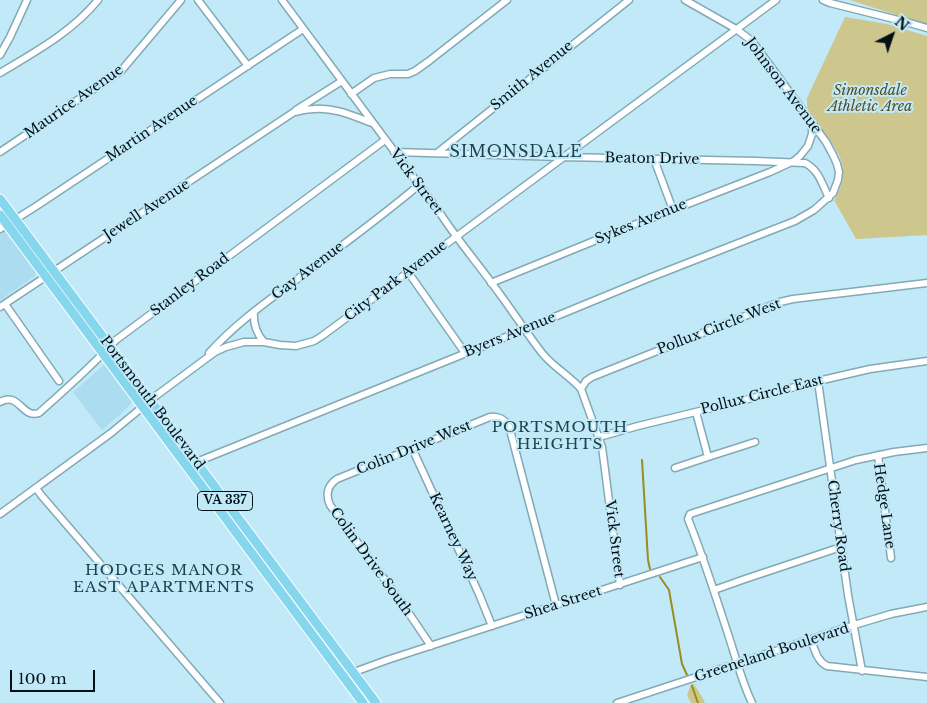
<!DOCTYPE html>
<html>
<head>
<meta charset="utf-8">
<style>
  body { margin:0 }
  #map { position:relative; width:927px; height:703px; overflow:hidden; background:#c1e9f8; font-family:"Libre Baskerville",serif }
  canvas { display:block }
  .north { position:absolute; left:867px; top:10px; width:50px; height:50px; -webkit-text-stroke:4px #c1e9f8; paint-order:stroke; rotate:41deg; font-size:14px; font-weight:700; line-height:20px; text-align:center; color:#031015 }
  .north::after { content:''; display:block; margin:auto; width:18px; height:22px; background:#031015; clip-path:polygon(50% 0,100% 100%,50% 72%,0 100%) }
  .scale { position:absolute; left:10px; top:670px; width:85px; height:22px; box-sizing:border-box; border:2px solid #031015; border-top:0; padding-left:6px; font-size:15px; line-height:18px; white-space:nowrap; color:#031015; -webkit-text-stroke:4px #c1e9f8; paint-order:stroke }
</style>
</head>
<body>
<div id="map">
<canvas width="927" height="703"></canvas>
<div class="north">N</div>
<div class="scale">100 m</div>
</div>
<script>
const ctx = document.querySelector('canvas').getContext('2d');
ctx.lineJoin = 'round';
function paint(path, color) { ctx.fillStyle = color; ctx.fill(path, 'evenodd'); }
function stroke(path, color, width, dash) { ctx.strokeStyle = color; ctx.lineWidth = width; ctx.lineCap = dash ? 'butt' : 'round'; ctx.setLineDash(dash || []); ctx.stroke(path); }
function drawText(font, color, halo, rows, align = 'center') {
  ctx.font = font + ' "Libre Baskerville",serif'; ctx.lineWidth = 4; ctx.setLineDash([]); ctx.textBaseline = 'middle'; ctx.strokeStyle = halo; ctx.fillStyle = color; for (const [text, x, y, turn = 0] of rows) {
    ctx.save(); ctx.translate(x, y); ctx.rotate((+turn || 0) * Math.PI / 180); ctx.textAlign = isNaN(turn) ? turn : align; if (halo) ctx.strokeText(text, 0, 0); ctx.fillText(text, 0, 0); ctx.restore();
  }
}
paint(new Path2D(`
  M0,223L36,272L35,276L0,300Z
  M105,364L133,401L123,412L102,430L73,392Z`), '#acdcef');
paint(new Path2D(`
  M850,0H927V25Z
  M845,17L887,24L927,36V235L856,239L834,200C854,169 838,151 819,126C816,122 809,116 808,110C807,107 807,102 807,98Z
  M691,684H694L702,697L705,703H691L687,695Z`), '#cec78d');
stroke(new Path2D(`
  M642,460L648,560L650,569
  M660,577L669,590L682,664L687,675
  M692,686L698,703`), '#998c20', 2);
const minor = new Path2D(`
  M198,0L248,66
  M282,0L440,213C458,241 480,266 499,293C514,313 527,334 542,353C553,367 570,376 581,389L602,447L620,585
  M823,0L830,3L906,22L927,28
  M0,55L10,37L27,0
  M0,73C35,52 72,32 98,0
  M351,94L374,78L390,74H408L415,71L429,61L507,0
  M296,110L342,81
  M0,152L121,71L181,0
  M394,152L563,157L756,161L805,163C819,170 822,184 829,198
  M437,153L629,0
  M654,159L673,210
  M0,229L35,207L303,29
  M408,272L465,353
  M491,283L621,230L770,172L794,161L800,156L808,146L812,134V125
  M5,304L59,381
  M0,307L294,112C300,111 307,109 314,109C334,107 353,116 372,123
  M254,312C253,324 256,333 264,342
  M209,353C236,323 269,300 300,277C340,247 381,217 419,185
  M818,381L848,595L862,671
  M581,389L586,381L592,377L780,302L793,299L927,283
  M0,402C19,391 22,419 39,413C66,389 92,366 116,340L385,140
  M696,412L708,457L755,442
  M599,437L638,426L745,400L818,381L870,369L927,361
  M412,448L479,594L492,626
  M878,455L891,558
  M194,463L496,341L649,278L795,221L814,210L833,193L838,180L839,172L837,164L833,155L826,142L752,41L736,29L685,0
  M675,468L708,457
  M36,488L41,495L220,703
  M0,514L111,433L157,395L215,352L226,347L244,342H264L280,345L296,346L314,341L322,336L776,0
  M714,590L745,579L841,547
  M811,640C815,650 817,661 827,666L927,677
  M431,646L404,606L330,505C325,494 328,485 337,479L490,417C499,416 504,419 509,426L556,605
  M351,675L357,671L387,660L703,557
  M617,703L854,625L891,614L927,607
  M752,703C742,682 736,659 729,637C716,598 704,558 688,519L690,514L856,460L894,452L927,448`);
const major = new Path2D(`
  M0,199L376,703
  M0,215L363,703`);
stroke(minor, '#83a9b7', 9);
stroke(major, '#fff', 11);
stroke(minor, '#fff', 6);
stroke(major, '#86d6ee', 9);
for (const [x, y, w] of [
  [225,501,55]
]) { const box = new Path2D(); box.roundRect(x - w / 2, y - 9.5, w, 19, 4); ctx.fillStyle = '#c1e9f8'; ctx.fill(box); stroke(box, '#031015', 1); }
drawText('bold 12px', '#031015', null, [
  ["VA 337",225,501]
]);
drawText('14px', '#031015', '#c1e9f8', [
  ["Smith Avenue",532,76,-39],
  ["Johnson Avenue",783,86,53],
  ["Maurice Avenue",74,102,-35],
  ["Martin Avenue",152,129,-34],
  ["Beaton Drive",652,159,1],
  ["Vick Street",416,182,53],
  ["Jewell Avenue",147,210,-33],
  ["Sykes Avenue",641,222,-22],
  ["Gay Avenue",308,271,-37],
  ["City Park Avenue",396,281,-37],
  ["Stanley Road",190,285,-37],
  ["Pollux Circle West",719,327,-21],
  ["Byers Avenue",510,335,-22],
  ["Pollux Circle East",762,395,-14],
  ["Portsmouth Boulevard",152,403,53],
  ["Colin Drive West",414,448,-22],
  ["Hedge Lane",884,506,82],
  ["Cherry Road",838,526,82],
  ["Kearney Way",453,537,65],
  ["Vick Street",614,539,83],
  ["Colin Drive South",371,562,54],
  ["Shea Street",563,603,-18],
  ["Greeneland Boulevard",772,653,-18]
]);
drawText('italic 14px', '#524c23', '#c1e9f8', [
  ["Simonsdale",870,91],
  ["Athletic Area",870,107]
]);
ctx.letterSpacing = '1px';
drawText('15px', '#1e424e', '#c1e9f8', [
  ["PORTSMOUTH",560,428],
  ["HEIGHTS",560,445],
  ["HODGES MANOR",164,571],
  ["EAST APARTMENTS",164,588]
]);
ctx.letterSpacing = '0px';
ctx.letterSpacing = '1px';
drawText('16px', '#1e424e', '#c1e9f8', [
  ["SIMONSDALE",516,152]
]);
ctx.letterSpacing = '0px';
</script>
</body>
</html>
